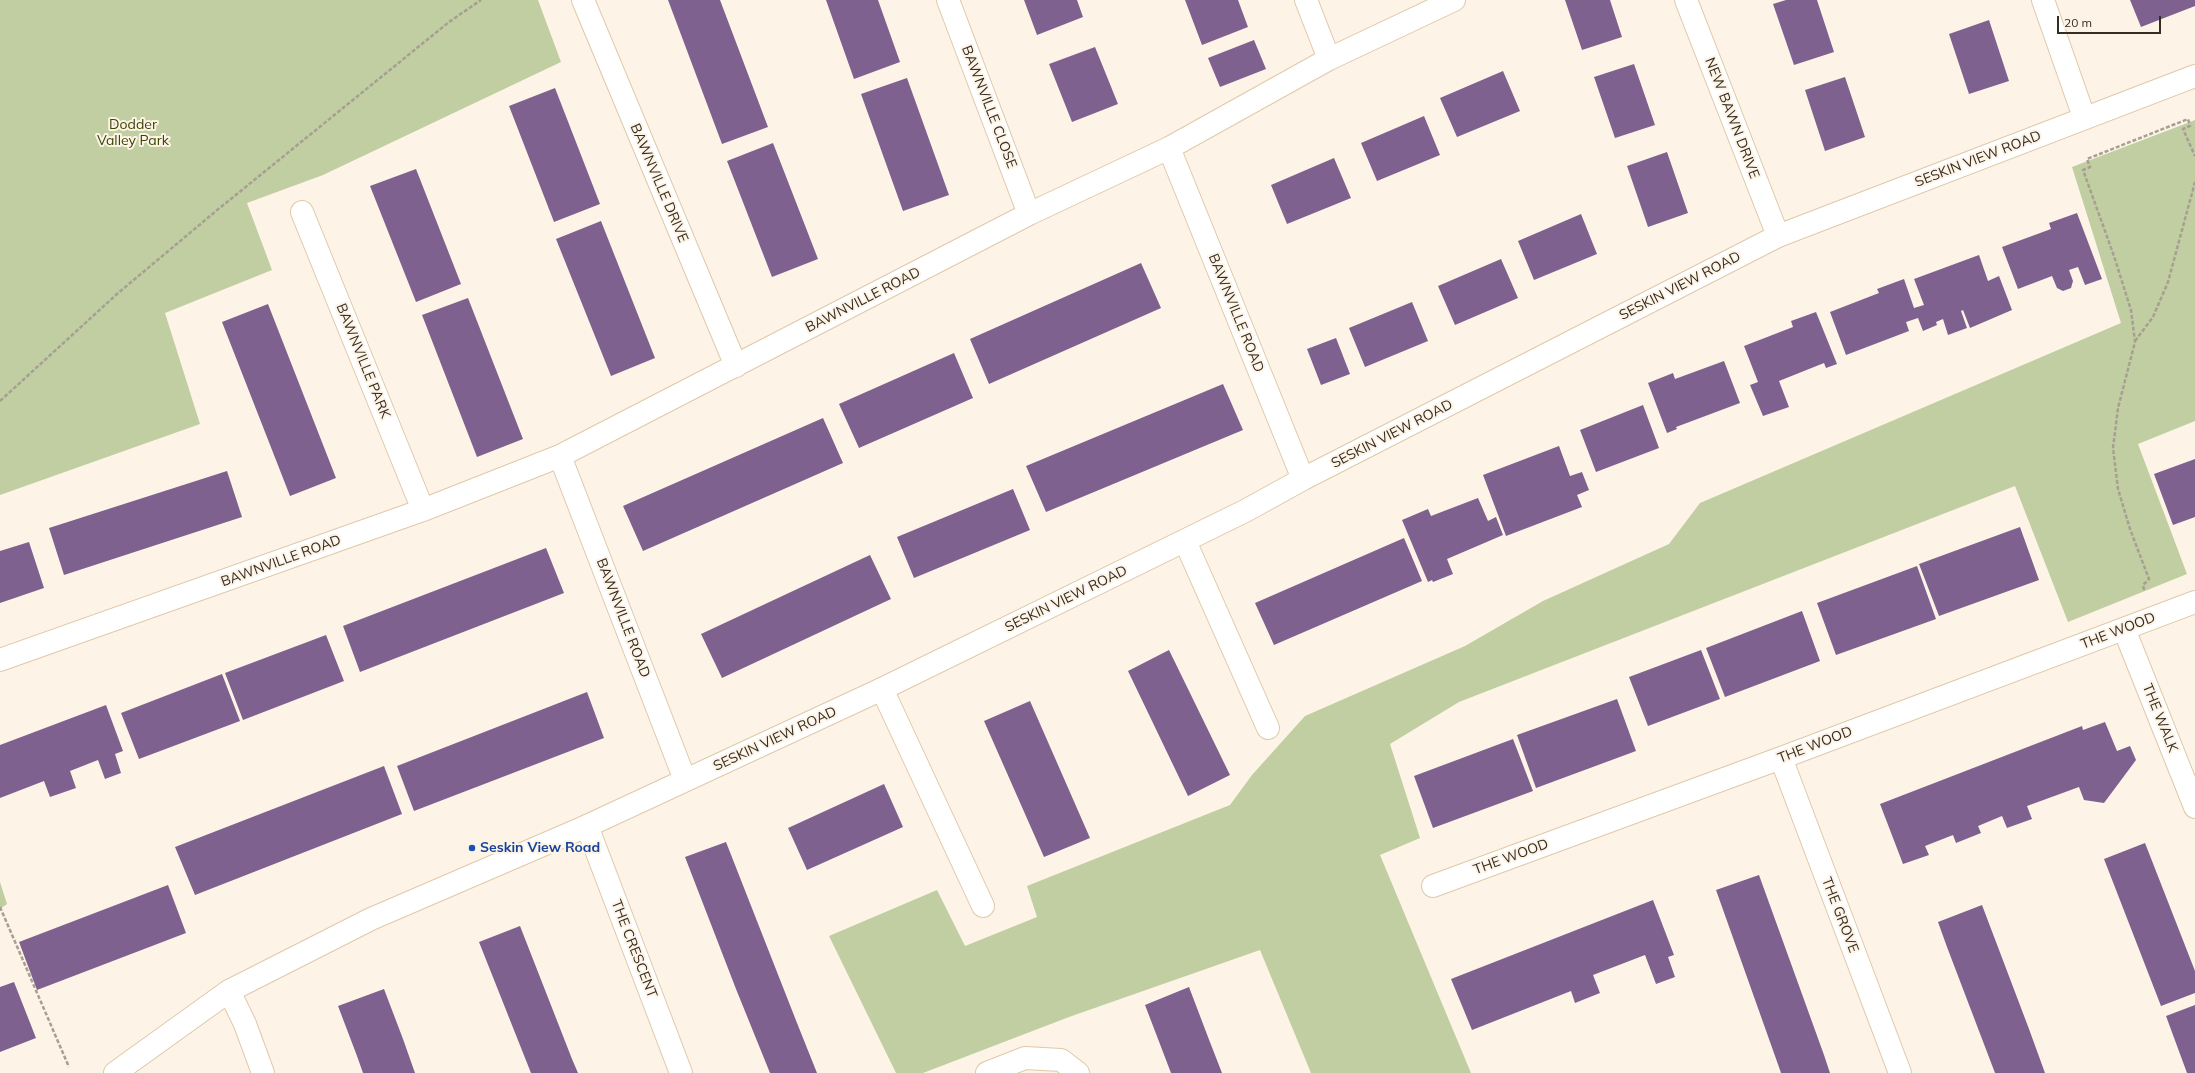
<!DOCTYPE html>
<html>
<head>
<meta charset="utf-8">
<style>
  body { margin:0 }
  #map { position:relative; width:2195px; height:1073px; overflow:hidden; background:#fdf4e7; font-family:Mulish,sans-serif }
  canvas { display:block }
  .scale { position:absolute; left:2057px; top:16px; width:104px; height:18px; box-sizing:border-box; border:2px solid #352d20; border-top:0; padding-left:5px; font-size:12px; line-height:14px; white-space:nowrap; color:#352d20; -webkit-text-stroke:3px #fdf4e7; paint-order:stroke }
</style>
</head>
<body>
<div id="map">
<canvas width="2195" height="1073"></canvas>
<div class="scale">20 m</div>
</div>
<script>
const ctx = document.querySelector('canvas').getContext('2d');
ctx.lineJoin = 'round';
function paint(path, color) { ctx.fillStyle = color; ctx.fill(path, 'evenodd'); }
function stroke(path, color, width, dash) { ctx.strokeStyle = color; ctx.lineWidth = width; ctx.lineCap = dash ? 'butt' : 'round'; ctx.setLineDash(dash || []); ctx.stroke(path); }
function drawText(font, color, halo, rows, align = 'center') {
  ctx.font = font + ' Mulish,sans-serif'; ctx.lineWidth = 4; ctx.setLineDash([]); ctx.textBaseline = 'middle'; ctx.strokeStyle = halo; ctx.fillStyle = color; for (const [text, x, y, turn = 0] of rows) {
    ctx.save(); ctx.translate(x, y); ctx.rotate((+turn || 0) * Math.PI / 180); ctx.textAlign = isNaN(turn) ? turn : align; if (halo) ctx.strokeText(text, 0, 0); ctx.fillText(text, 0, 0); ctx.restore();
  }
}
paint(new Path2D(`
  M0,0H538L561,62L323,175L247,203L272,270L165,313L200,424L0,495Z
  M2195,120V421L2138,444L2187,574L2068,622L2015,486L1459,702L1390,744L1420,838L1380,855L1471,1073H1311L1260,950L1069,1017L923,1073H896L829,936L937,890L965,946L1037,917L1027,886L1230,805L1252,775L1305,716L1465,646L1543,601L1669,544L1700,503L2121,323L2072,167Z
  M0,882L7,904L0,909Z`), '#c0cea1');
paint(new Path2D(`
  M668,0H720L768,127L722,144Z
  M826,0H878L900,62L854,79Z
  M1024,0H1077L1083,17L1037,35Z
  M1185,0H1238L1248,27L1202,45Z
  M1565,0H1610L1622,37L1582,50Z
  M1786,0H1817L1834,52L1794,65L1773,4Z
  M2130,0H2195V6L2141,27Z
  M1989,20L2009,81L1969,94L1949,34Z
  M1254,40L1266,69L1220,87L1208,58Z
  M1095,47L1118,104L1072,122L1049,64Z
  M1634,64L1655,125L1615,138L1594,77Z
  M1503,71L1520,111L1457,137L1440,98Z
  M1845,77L1865,137L1825,151L1805,90Z
  M907,78L949,195L903,211L861,94Z
  M555,88L600,204L554,222L509,106Z
  M1424,116L1440,155L1377,181L1361,143Z
  M773,143L818,259L772,277L727,161Z
  M1667,152L1688,213L1648,227L1627,166Z
  M1334,158L1351,198L1287,224L1271,185Z
  M416,169L461,284L416,302L370,186Z
  M2077,213L2102,279L2085,285L2078,267L2069,270L2073,281L2071,288L2063,291L2057,288L2052,276L2018,289L2002,247L2051,229L2049,223Z
  M1581,214L1597,254L1534,280L1518,241Z
  M601,221L655,358L611,376L556,239Z
  M1979,255L1988,281L1999,276L2012,310L1970,328L1963,310L1961,311L1967,328L1948,335L1943,319L1936,322L1937,325L1923,331L1918,318L1906,322L1909,331L1846,355L1830,312L1879,293L1877,289L1904,279L1914,308L1924,305L1914,279Z
  M1501,259L1518,298L1455,325L1438,286Z
  M1141,263L1161,308L989,384L970,339Z
  M468,298L523,439L477,457L422,315Z
  M1412,302L1428,341L1365,367L1349,328Z
  M268,304L336,478L290,496L222,322Z
  M1816,312L1837,364L1826,368L1824,363L1779,381L1789,407L1763,416L1750,385L1758,382L1744,346L1793,327L1791,321Z
  M1336,338L1350,374L1321,385L1307,349Z
  M954,353L973,398L859,448L839,404Z
  M1724,361L1740,403L1676,427L1677,429L1667,433L1648,383L1673,373L1675,379Z
  M1223,384L1243,430L1046,512L1026,466Z
  M1643,405L1659,448L1596,472L1580,430Z
  M823,418L843,463L643,551L623,506Z
  M1559,446L1570,476L1582,472L1589,490L1577,495L1582,507L1506,536L1483,475Z
  M2195,459V517L2173,525L2154,474Z
  M227,471L242,517L64,575L49,528Z
  M1013,489L1030,530L914,578L897,537Z
  M1478,498L1488,521L1496,517L1503,535L1447,559L1453,574L1433,582L1432,580L1428,582L1402,520L1428,509L1431,516Z
  M2020,527L2039,580L1939,616L1919,564Z
  M1404,538L1422,581L1274,645L1255,603Z
  M29,542L44,588L0,603V551Z
  M546,548L564,593L360,672L343,626Z
  M870,555L891,599L722,678L701,634Z
  M1917,566L1936,619L1836,655L1817,603Z
  M1802,611L1820,661L1725,697L1706,648Z
  M326,635L344,681L243,720L225,673Z
  M1169,650L1230,775L1188,796L1128,671Z
  M1701,650L1720,699L1648,726L1629,677Z
  M222,674L240,721L139,759L121,713Z
  M587,692L604,738L414,811L397,766Z
  M1617,699L1636,751L1536,788L1517,735Z
  M1030,701L1090,838L1044,857L984,721Z
  M106,705L123,751L115,754L121,773L105,779L98,760L70,771L76,788L50,797L44,781L0,798V745Z
  M2105,722L2117,751L2130,746L2136,760L2104,803L2084,800L2079,787L2027,806L2032,819L2007,828L2002,816L1978,826L1981,833L1956,843L1953,835L1925,846L1929,855L1903,864L1880,804L2082,726L2083,730Z
  M1513,739L1533,791L1433,828L1414,776Z
  M384,766L402,814L195,895L175,847Z
  M884,784L903,827L807,870L788,828Z
  M726,842L797,1023L817,1073H770L736,989L685,857Z
  M2145,843L2195,971V993L2161,1006L2104,859Z
  M1759,875L1824,1055L1830,1073H1781L1780,1070L1716,890Z
  M168,885L186,933L37,990L19,942Z
  M1653,900L1674,955L1668,957L1675,977L1656,984L1645,955L1593,975L1600,993L1575,1003L1571,991L1472,1030L1451,979Z
  M1982,905L2029,1029L2045,1073H1995L1947,947L1938,922Z
  M520,926L572,1059L578,1073H531L479,942Z
  M14,982L36,1038L0,1052V987Z
  M1189,987L1208,1037L1222,1073H1171L1145,1005Z
  M384,989L403,1039L415,1073H363L357,1056L338,1006Z
  M2195,1005V1073H2187L2166,1016Z`), '#7e618f');
const minor = new Path2D(`
  M583,0L736,366
  M948,0L1029,214
  M1306,0L1329,59
  M1686,0L1778,236
  M2043,0L2084,117
  M1169,148L1303,479
  M302,212L423,510
  M560,456L685,780
  M1185,541L1268,728
  M2124,629L2195,807
  M0,660L423,510L560,456L1029,214L1169,148L1329,59L1454,0
  M882,689L983,906
  M1781,758L1900,1073
  M587,826L681,1073
  M1433,886L1781,758L2195,602
  M229,991L245,1024L263,1073
  M987,1073L1025,1058L1061,1060L1078,1073`);
const tertiary = new Path2D(`
  M115,1073L229,991L371,919L587,826L882,689L1245,511L1303,479L1778,236L2195,76`);
stroke(minor, '#dfc9a9', 24);
stroke(tertiary, '#dfc9a9', 24);
stroke(new Path2D(`
  M2135,341L2153,317L2168,282L2195,182
  M0,401L117,294L216,211L449,22L481,0
  M2144,590L2143,585L2149,579L2130,529L2118,489L2113,448L2118,408L2135,342L2131,310L2114,256L2083,170L2090,167L2087,159L2188,119L2190,126L2183,129L2195,156
  M0,907L69,1067`), '#a79f92', 2.5, [4, 2]);
stroke(minor, '#fff', 22);
stroke(tertiary, '#fff', 22);
for (const [x, y, r, color] of [
  [472,848,4,"#1a4fb4"]
]) { const dot = new Path2D(); dot.arc(x, y, r, 0, 2 * Math.PI); ctx.fillStyle = color; ctx.fill(dot); stroke(dot, '#fdf4e7', 1.5); }
drawText('14px', '#352d20', '#fdf4e7', [
  ["BAWNVILLE CLOSE",989,107,69],
  ["NEW BAWN DRIVE",1732,118,69],
  ["SESKIN VIEW ROAD",1978,159,-21],
  ["BAWNVILLE DRIVE",659,183,67],
  ["SESKIN VIEW ROAD",1680,286,-27],
  ["BAWNVILLE ROAD",863,300,-27],
  ["BAWNVILLE ROAD",1236,313,68],
  ["BAWNVILLE PARK",363,361,68],
  ["SESKIN VIEW ROAD",1392,434,-27],
  ["BAWNVILLE ROAD",281,561,-20],
  ["SESKIN VIEW ROAD",1066,599,-26],
  ["BAWNVILLE ROAD",623,618,69],
  ["THE WOOD",2118,631,-21],
  ["THE WALK",2160,718,68],
  ["SESKIN VIEW ROAD",775,739,-25],
  ["THE WOOD",1815,745,-21],
  ["THE WOOD",1511,857,-20],
  ["THE GROVE",1840,915,69],
  ["THE CRESCENT",634,949,69]
]);
drawText('14px', '#384502', '#fdf4e7', [
  ["Dodder",133,125],
  ["Valley Park",133,141]
]);
drawText('bold 14px', '#164399', '#fdf4e7', [
  ["Seskin View Road",480,848]
], 'left');
</script>
</body>
</html>
